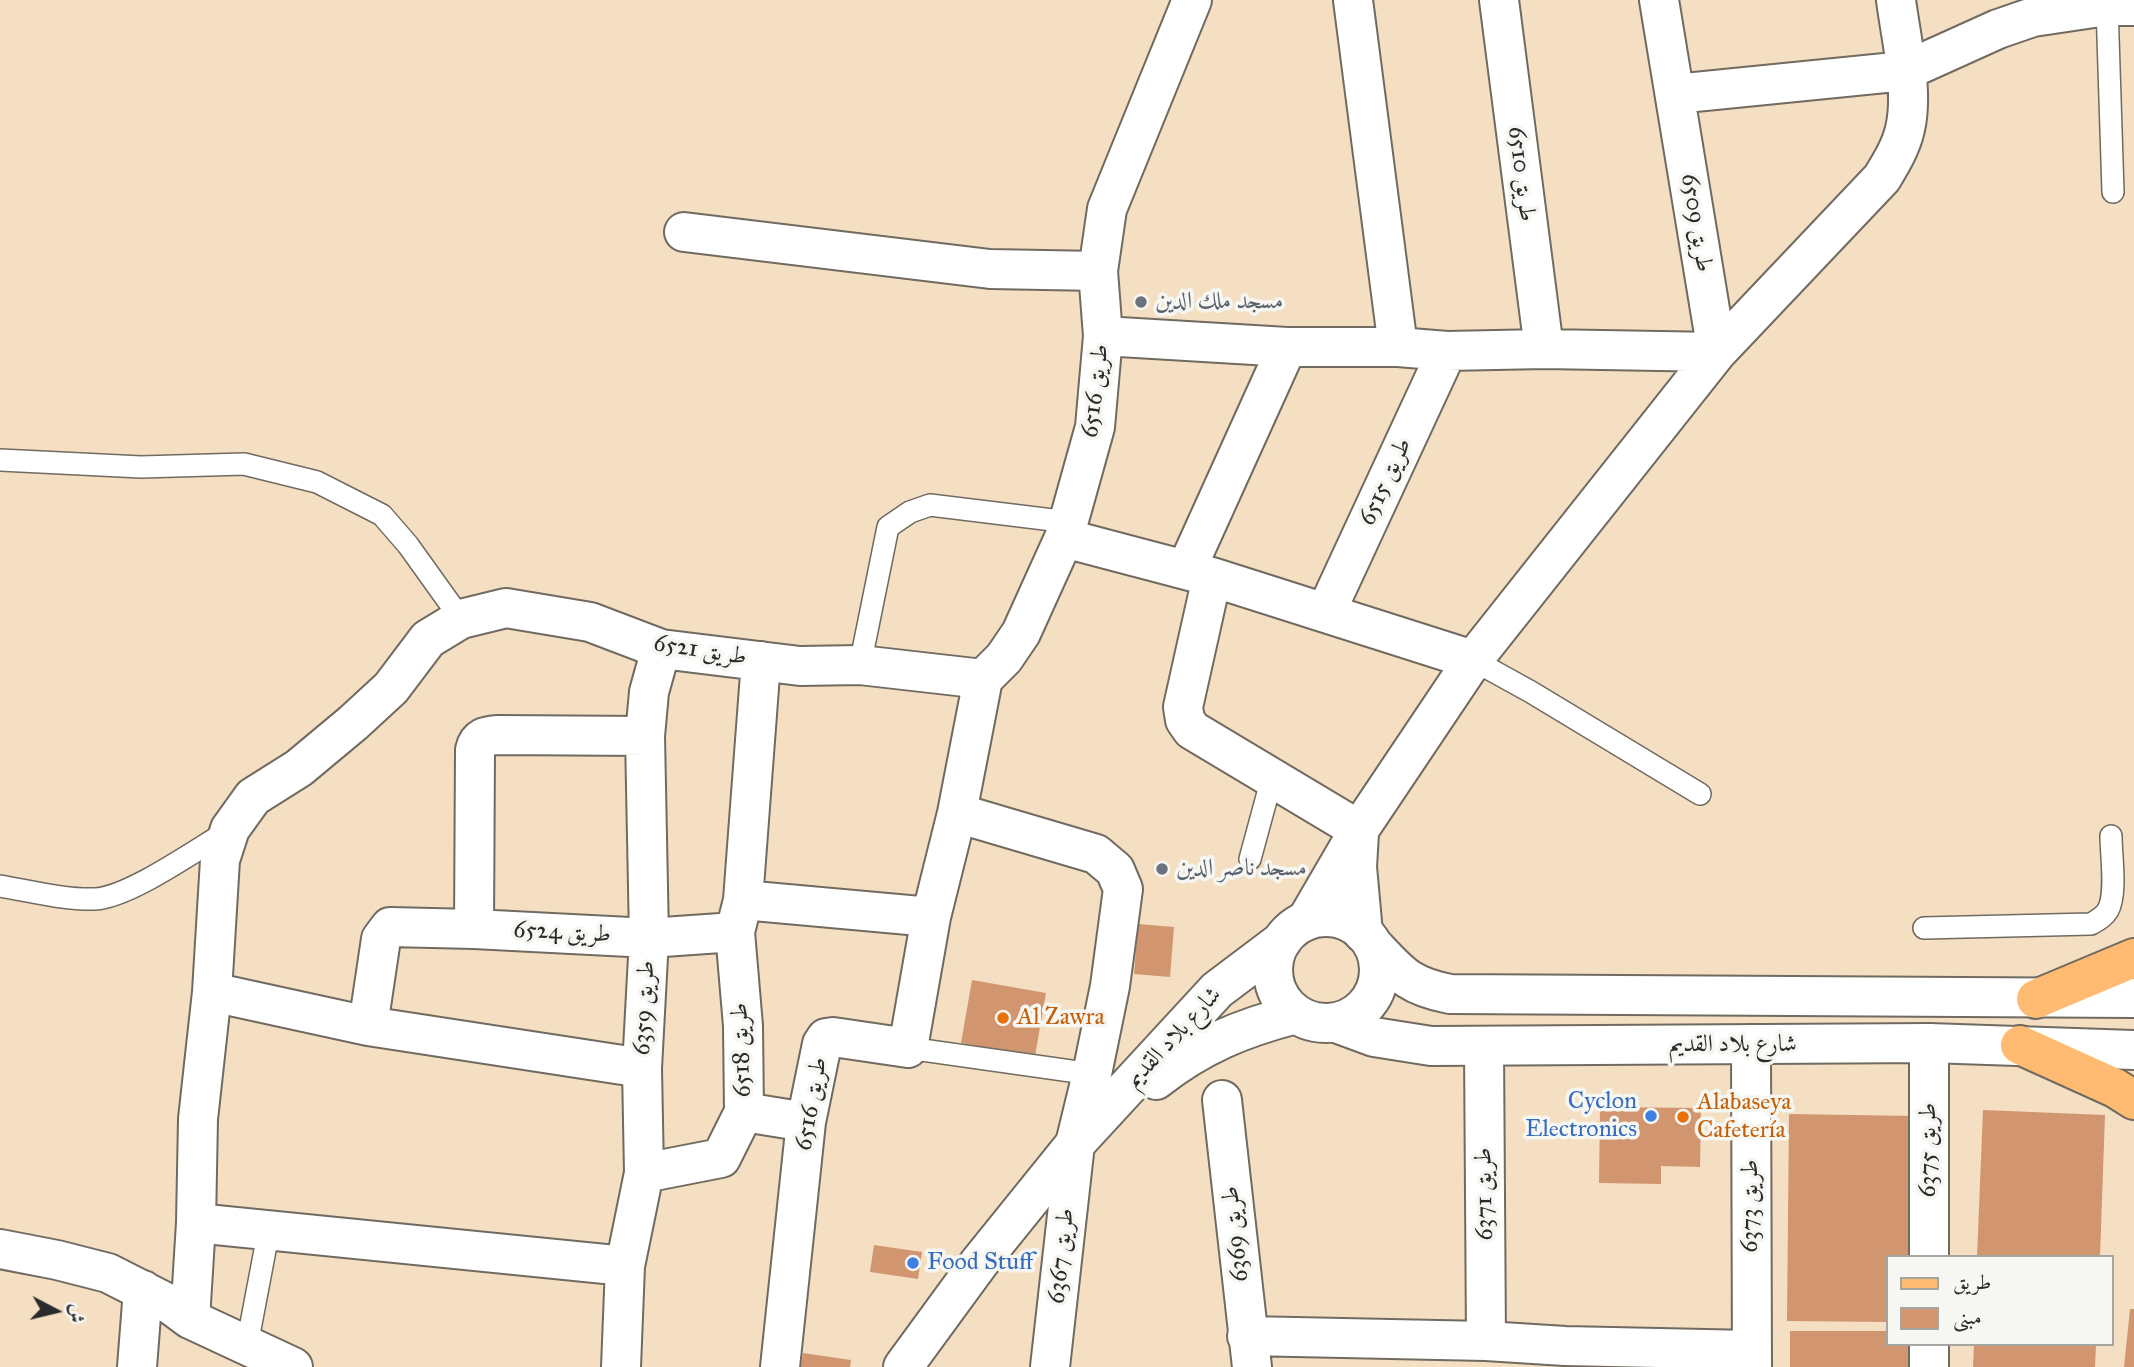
<!DOCTYPE html>
<html>
<head>
<meta charset="utf-8">
<style>
  body { margin:0 }
  #map { position:relative; width:2134px; height:1367px; overflow:hidden; background:#f4dfc3; font-family:"IM FELL Great Primer",Amiri,serif }
  canvas { display:block }
  .legend { position:absolute; left:1886px; top:1255px; width:228px; height:91px; box-sizing:border-box; background:#f6f6f2; border:2px solid #a5a5a2; margin:0; padding:9px 12px; list-style:none; font-size:21px; color:#2b2b2b }
  .legend li { display:flex; align-items:center; gap:14px; height:35px }
  .legend b { width:35px; border:2px solid #a5a5a2 }
  .north { position:absolute; left:21px; top:1276px; width:70px; height:70px; -webkit-text-stroke:5px #f6f6f2; paint-order:stroke; rotate:97deg; font-size:19px; font-weight:700; line-height:28px; text-align:center; color:#2b2b2b }
  .north::after { content:''; display:block; margin:auto; width:24px; height:32px; background:#2b2b2b; clip-path:polygon(50% 0,100% 100%,50% 72%,0 100%) }
</style>
</head>
<body>
<div id="map">
<canvas width="2134" height="1367"></canvas>
<ul class="legend">
<li><b style="height:9px;background:#febb71"></b>طريق</li>
<li><b style="height:19px;background:#d19670"></b>مبنى</li>
</ul>
<div class="north">ش</div>
</div>
<script>
const ctx = document.querySelector('canvas').getContext('2d');
ctx.lineJoin = 'round';
function paint(path, color) { ctx.fillStyle = color; ctx.fill(path, 'evenodd'); }
function stroke(path, color, width, dash) { ctx.strokeStyle = color; ctx.lineWidth = width; ctx.lineCap = dash ? 'butt' : 'round'; ctx.setLineDash(dash || []); ctx.stroke(path); }
function drawText(font, color, halo, rows, align = 'center') {
  ctx.font = font + ' "IM FELL Great Primer",Amiri,serif'; ctx.lineWidth = 7; ctx.setLineDash([]); ctx.textBaseline = 'middle'; ctx.strokeStyle = halo; ctx.fillStyle = color; for (const [text, x, y, turn = 0] of rows) {
    ctx.save(); ctx.translate(x, y); ctx.rotate((+turn || 0) * Math.PI / 180); ctx.textAlign = isNaN(turn) ? turn : align; if (halo) ctx.strokeText(text, 0, 0); ctx.fillText(text, 0, 0); ctx.restore();
  }
}
paint(new Path2D(`
  M1138,924L1174,927L1170,977L1134,974Z
  M972,980L1046,993L1035,1056L961,1043Z
  M1600,1107L1701,1108L1700,1167L1661,1166V1184L1599,1183Z
  M1983,1110L2105,1115L2100,1257H1977Z
  M1789,1114L1916,1116L1915,1257H1887V1322L1787,1321Z
  M874,1245L922,1252L918,1279L870,1272Z
  M2130,1309H2134V1367H2124Z
  M1790,1331H1887V1344H1917V1367H1790Z
  M1974,1344H2096L2095,1367H1973Z
  M803,1353L851,1360L850,1367H801Z`), '#d19670');
const service = new Path2D(`
  M2107,6L2113,192
  M0,460L141,467L244,464L317,482L382,515L408,545L461,619
  M1473,660L1531,692L1700,794
  M860,665L888,527L910,512L930,505L1069,522
  M1250,859L1272,778
  M0,886C31,891 64,900 95,899C130,897 197,849 228,831
  M1924,928L2091,924C2098,920 2104,917 2108,910C2117,894 2111,855 2111,836
  M908,1048L1092,1074
  M247,1345L269,1229`);
const minor = new Path2D(`
  M1353,0L1398,347
  M1499,0L1544,349
  M1675,94L1905,71L1998,29L2033,17L2107,6H2134
  M684,232L990,269L1098,271
  M1103,336L1287,347H1398L1447,351L1544,349L1717,352L1659,0
  M1064,538L1212,577L1473,660
  M1186,570L1287,347
  M1212,577L1183,707L1185,720L1192,730L1359,830
  M1326,612L1447,351
  M957,813L1096,854L1115,870L1123,889L1110,986L1092,1074L1075,1144L1050,1367
  M1359,833L1357,867L1363,933
  M743,900L931,917
  M1306,921L1359,830L1473,660L1717,352L1882,178C1891,163 1901,147 1905,129C1914,91 1901,39 1896,0
  M474,929L475,750C478,737 485,736 498,735L645,736
  M212,992L368,1026L642,1068
  M368,1026L381,939L390,927L474,929L649,938L735,932
  M1929,1043V1257
  M1751,1044L1752,1367
  M1484,1047L1486,1341
  M1222,1100L1252,1367
  M744,1112L806,1122
  M644,1173L721,1158L744,1112L743,1026L735,932L743,900L761,661
  M196,1223L625,1266
  M0,1249L57,1260L108,1273L171,1305L190,1319L293,1367
  M190,1319L196,1223L198,1119L212,992L220,860L230,829L253,797L299,768L353,723L391,688L428,639L461,619L506,608L590,622L661,649L800,666L860,665L983,679
  M1247,1336L1486,1341L1565,1346L1752,1350
  M1929,1344V1367
  M137,1367L143,1290
  M621,1367L625,1266L644,1173L642,1068L649,938L645,736L649,692L661,649
  M780,1367L806,1122L822,1044L826,1038L833,1037L908,1048L931,917L957,813L983,679L1004,658L1021,633L1064,538L1095,427L1103,336L1098,271L1107,209L1192,0`);
const tertiary = new Path2D(`
  M1273 970a53 53 0 1 1 106 0a53 53 0 1 1-106 0Z
  M1373,945C1401,975 1409,986 1450,994L2134,998
  M1336,1023L1374,1037L1431,1046L1929,1043L2134,1050
  M1156,1080C1200,1045 1242,1028 1296,1014
  M903,1367L979,1263L1075,1144L1217,990L1282,941`);
const primary = new Path2D(`
  M2036,999L2134,958
  M2020,1045L2115,1088L2134,1100`);
stroke(service, '#716a60', 24);
stroke(minor, '#716a60', 42);
stroke(tertiary, '#716a60', 42);
stroke(primary, '#716a60', 42);
stroke(service, '#fff', 21);
stroke(minor, '#fff', 38);
stroke(tertiary, '#fff', 38);
stroke(primary, '#febb71', 38);
for (const [x, y, r, color] of [
  [1141,302,7,"#6b7280"],
  [1162,869,7,"#6b7280"],
  [1003,1018,7,"#e8710a"],
  [1651,1116,7,"#3f7fe0"],
  [1683,1117,7,"#e8710a"],
  [913,1263,7,"#3f7fe0"]
]) { const dot = new Path2D(); dot.arc(x, y, r, 0, 2 * Math.PI); ctx.fillStyle = color; ctx.fill(dot); stroke(dot, '#f6f6f2', 2.5); }
drawText('24px', '#2b2b2b', '#f6f6f2', [
  ["طريق 6510",1521,174,83],
  ["طريق 6509",1696,223,81],
  ["طريق 6516",1096,391,-83],
  ["طريق 6515",1386,482,-65],
  ["طريق 6521",700,651,9],
  ["طريق 6524",562,933,3],
  ["طريق 6359",645,1008,-87],
  ["شارع بلاد القديم",1174,1038,-47],
  ["شارع بلاد القديم",1733,1045],
  ["طريق 6518",742,1050,-92],
  ["طريق 6516",812,1104,-80],
  ["طريق 6375",1929,1150,-90],
  ["طريق 6371",1485,1194,-91],
  ["طريق 6373",1751,1206,-90],
  ["طريق 6369",1236,1234,-96],
  ["طريق 6367",1062,1256,-84]
]);
drawText('24px', '#5b616d', '#f6f6f2', [
  ["مسجد ملك الدين",1155,302],
  ["مسجد ناصر الدين",1176,869]
], 'left');
drawText('24px', '#c56008', '#f6f6f2', [
  ["Al Zawra",1017,1018],
  ["Alabaseya",1697,1103],
  ["Cafetería",1697,1131]
], 'left');
drawText('24px', '#366cbe', '#f6f6f2', [
  ["Cyclon",1637,1102],
  ["Electronics",1637,1130],
  ["Food Stuff",927,1263,"left"]
], 'right');
</script>
</body>
</html>
